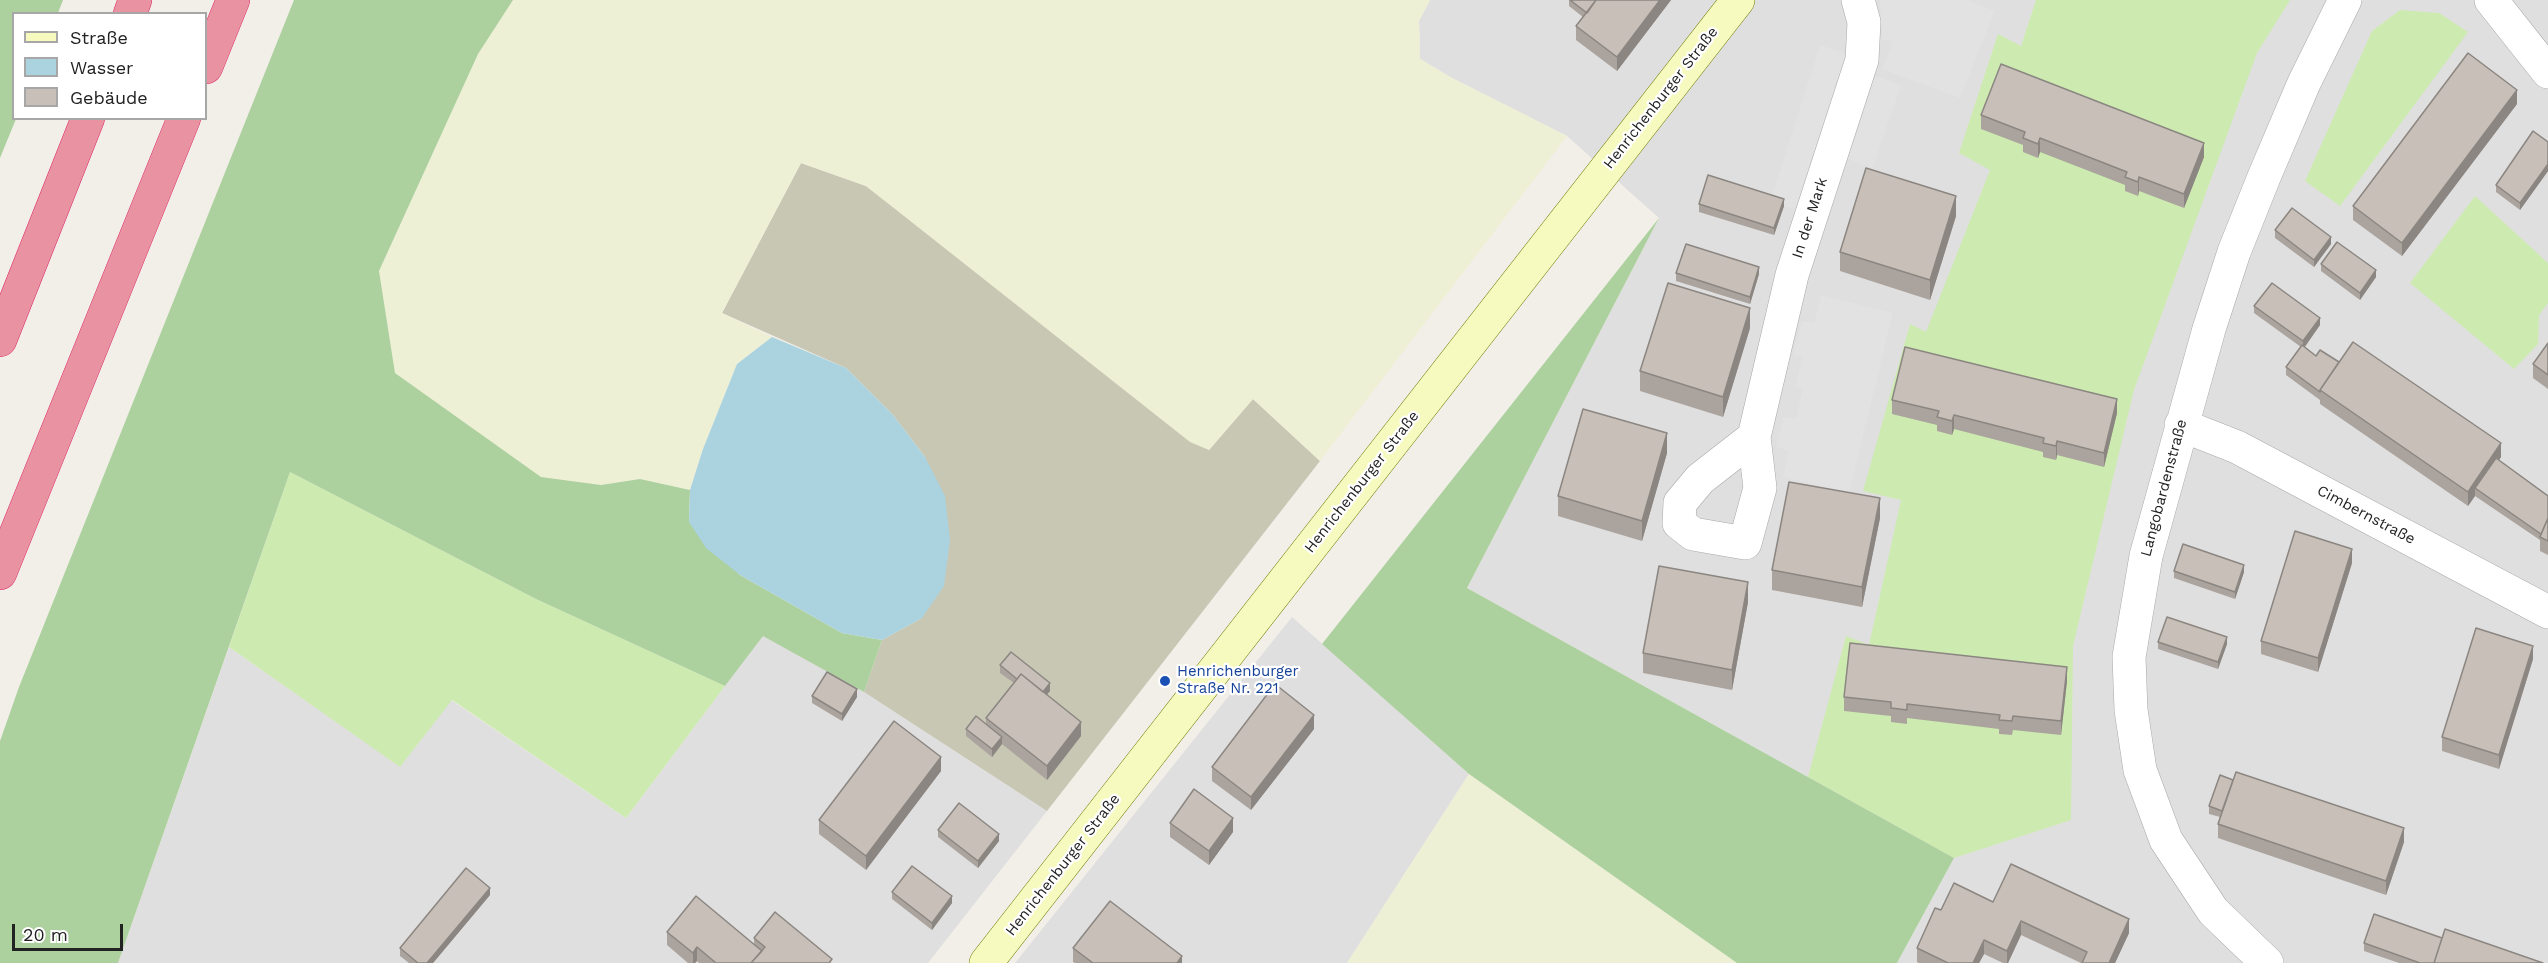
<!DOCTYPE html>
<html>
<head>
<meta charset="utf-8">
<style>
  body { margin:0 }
  #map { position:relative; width:2548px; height:963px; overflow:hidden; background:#f2efe9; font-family:"Work Sans",sans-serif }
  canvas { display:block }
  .legend { position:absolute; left:12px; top:12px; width:195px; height:108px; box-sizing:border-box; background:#fff; border:2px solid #a7a7a7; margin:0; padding:8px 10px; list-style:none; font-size:18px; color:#222 }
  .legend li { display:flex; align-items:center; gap:12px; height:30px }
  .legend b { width:30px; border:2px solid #a7a7a7 }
  .scale { position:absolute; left:12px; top:924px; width:111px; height:27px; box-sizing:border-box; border:3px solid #222; border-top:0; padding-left:8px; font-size:18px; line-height:21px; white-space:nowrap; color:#222; -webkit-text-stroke:4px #fff; paint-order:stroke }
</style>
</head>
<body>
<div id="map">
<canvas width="2548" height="963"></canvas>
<ul class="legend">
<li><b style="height:8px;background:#f7fabf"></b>Straße</li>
<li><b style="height:16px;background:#aad3df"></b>Wasser</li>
<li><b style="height:16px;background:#c7bfb8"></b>Gebäude</li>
</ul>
<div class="scale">20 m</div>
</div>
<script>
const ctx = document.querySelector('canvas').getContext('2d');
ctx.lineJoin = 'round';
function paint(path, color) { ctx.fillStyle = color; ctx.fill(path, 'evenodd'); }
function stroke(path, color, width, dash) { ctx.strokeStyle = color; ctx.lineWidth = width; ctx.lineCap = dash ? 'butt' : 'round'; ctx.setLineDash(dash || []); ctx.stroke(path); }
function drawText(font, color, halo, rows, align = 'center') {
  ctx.font = font + ' "Work Sans",sans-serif'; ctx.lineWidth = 4.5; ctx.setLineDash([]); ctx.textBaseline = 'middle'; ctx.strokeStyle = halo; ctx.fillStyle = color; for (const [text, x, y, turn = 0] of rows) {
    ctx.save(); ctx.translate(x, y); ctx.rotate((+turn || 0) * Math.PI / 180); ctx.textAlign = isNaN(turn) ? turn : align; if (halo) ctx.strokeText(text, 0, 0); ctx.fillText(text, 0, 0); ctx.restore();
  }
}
paint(new Path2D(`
  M1430,0H2548V963H1897L1954,858L1467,588L1659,218L1567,136L1452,78L1420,59L1419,21Z
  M1292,617L1469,774L1347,963H1015Z
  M763,635L864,692L1047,811L928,963H118L229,647L400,766L451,700L626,818Z`), '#e0dfdf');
paint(new Path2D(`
  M801,163L866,186L1209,450L1253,399L1320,461L1047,811L864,692L882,640L922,618L925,457L893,415L846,368L722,313Z`), '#c7c7b4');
paint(new Path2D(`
  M513,0H1430L1419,21L1420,59L1452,78L1567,136L1320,461L1253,399L1209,450L1190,442L866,186L801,163L722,313L772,337L737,364L703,449L690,490L641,479L601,485L541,477L395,373L379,271L478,54Z
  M1469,774L1737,963H1347Z`), '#eef0d5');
paint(new Path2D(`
  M2036,0H2290L2257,53L2134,390L2073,646L2071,820L1954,858L1808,777L1846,636L1869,645L1901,500L1863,491L1910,324L1926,332L1990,170L1959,153L1998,34L2021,46Z
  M2400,10L2439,13L2468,32L2340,206L2305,181L2372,31Z
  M2475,196L2548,263V303L2539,315L2538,344L2514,369L2410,283Z
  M290,472L536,599L725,686L626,818L452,700L400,767L229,647Z`), '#cdebb0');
paint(new Path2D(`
  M0,0H63L58,13L14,14V118L16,119L0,158Z
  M294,0H513L478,54L379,271L395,373L541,477L601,485L640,479L690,490L689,522L740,575L842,633L882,640L864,692L763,636L725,686L536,599L290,472L118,963H0V741L19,687Z
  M1659,218L1467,588L1954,858L1897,963H1737L1469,774L1322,644Z`), '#add19e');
paint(new Path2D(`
  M1880,0H1967L1995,11L1960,98L1882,69L1893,41L1882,40Z
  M1820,45L1847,54L1797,210L1770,202Z
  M1875,76L1901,85L1873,168L1848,159Z
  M1821,295L1893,313L1849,493L1783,477L1789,451L1776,447L1783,417L1796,419L1803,389L1795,387L1802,357L1793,355L1802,321L1814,323Z`), '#e2e2e2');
paint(new Path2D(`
  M772,337L846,368L893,415L925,457L945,496L950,540L944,586L922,618L882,640L842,633L740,575L706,548L689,522L690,490L703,449L737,364Z`), '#aad3df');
const street = new Path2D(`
  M2491,0L2548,72
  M2181,425L2237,447L2548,612
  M1754,437L1700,479L1680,503L1679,523L1693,534L1745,543L1760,488L1754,437L1792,275L1862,60L1864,22L1858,0
  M2267,963L2213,911L2166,840L2140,770L2131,710L2129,657L2146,556L2209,329L2234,252L2264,177L2304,83L2345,0`);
const secondary = new Path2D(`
  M986,963L1738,0`);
const highway = new Path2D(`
  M130,14L135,0
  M206,67L233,0
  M0,340L88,118
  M0,573L184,118`);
stroke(street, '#a9a9a9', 34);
stroke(secondary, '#707d05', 34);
stroke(highway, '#dc2a67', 34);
stroke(street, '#fff', 33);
stroke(secondary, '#f7fabf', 33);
stroke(highway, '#e892a2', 33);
paint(new Path2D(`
  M1569,0H1671L1617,71L1576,40V26L1583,17L1569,6Z
  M2517,104L2402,256L2353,220V206Z
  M1981,115L2204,157L2184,208L2139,191L2138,196L2125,191V185L2040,152L2038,158L2023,152V145L1981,129Z
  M2548,142V171L2520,210L2496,192V185Z
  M1699,204L1784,206L1774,235L1699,212Z
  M1956,216L1930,300L1840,271V252Z
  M2275,230L2331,244L2314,267L2275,238Z
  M2321,264L2376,277L2360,300L2321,271Z
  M1676,273L1759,274L1750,304L1676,281Z
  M2254,306L2320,325L2305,347L2316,356L2339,362L2501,457L2499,460L2548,496V555L2540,551V540L2475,496L2468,506L2320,404V400L2286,375V367L2301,347L2254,313Z
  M1750,328L1723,417L1640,391V371Z
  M2548,343V389L2533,378V364Z
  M1892,400L2117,413L2104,467L2057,455L2056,460L2043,457V452L1954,429L1952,435L1937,431V425L1892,414Z
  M1667,453L1642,541L1558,516V496Z
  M1880,518L1862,607L1772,590V570Z
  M2352,563L2318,672L2261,654V641Z
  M2174,571L2244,572L2235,599L2174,578Z
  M1748,602L1732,690L1643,673V653Z
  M2158,642L2227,644L2218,669L2158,649Z
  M2533,659L2499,769L2442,751V737Z
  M1000,665L1050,691L1046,695L1081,736L1047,780L1002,744L992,757L966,736V729L986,724V718L1014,683L1000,673Z
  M2067,681L2061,735L2013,730L2012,735L1999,734V729L1907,718V724L1891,722V716L1844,711V697Z
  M812,696L857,697L842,721L812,703Z
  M1314,729L1251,810L1212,781V767Z
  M941,771L866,870L819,834V820Z
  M2209,806L2404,842L2386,895L2218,838V824L2220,817L2209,814Z
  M1170,823L1233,832L1209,865L1170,837Z
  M938,830L999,841L978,868L938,837Z
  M892,892L952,903L932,930L892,899Z
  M490,895L433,963H409L400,956V948Z
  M1993,902L2129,933L2115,963H2081L2021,935L2008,963H2003L1984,954L1979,963H1919L1917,962V948L1941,910Z
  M667,932L754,944V938L832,963H699L697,961L695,963H688L667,945Z
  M2442,938L2543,963H2399L2364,951V943Z
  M1073,948L1182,963H1075L1073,962Z`), '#aba49e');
paint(new Path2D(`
  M1660,0H1671L1617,71V57Z
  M2517,90V104L2402,256V243Z
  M2040,138V152L2038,158V144Z
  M2204,143V157L2184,208V194Z
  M2548,164V171L2520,210V203Z
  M2139,177V191L2138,196V182Z
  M1956,196V216L1930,300V280Z
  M1784,199V206L1774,235V228Z
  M2331,237V244L2314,267V260Z
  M1759,267V274L1750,304V297Z
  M2376,270V277L2360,300V293Z
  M1750,308V328L1723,417V397Z
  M2320,318V325L2303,349V341Z
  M2117,399V413L2104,467V453Z
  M1954,415V429L1952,435V421Z
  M1667,433V453L1642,541V521Z
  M2057,441V455L2056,460V446Z
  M2501,443V457L2478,491L2475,488V496L2468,506V492Z
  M1880,498V518L1862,607V587Z
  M2352,549V563L2318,672V658Z
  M2244,565V572L2235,599V592Z
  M1748,582V602L1732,690V670Z
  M2227,637V644L2218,669V662Z
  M2533,646V659L2499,769V755Z
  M2067,667V681L2061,735V721Z
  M1050,683V691L1040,703V696Z
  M857,689V697L842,721V714Z
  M1314,715V729L1251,810V797Z
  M1081,722V736L1047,780V766Z
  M1002,737V744L992,757V749Z
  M941,757V771L866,870V856Z
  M1233,818V832L1209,865V851Z
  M2404,828V842L2386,895V881Z
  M999,834V841L978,868V861Z
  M490,888V895L433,963H427Z
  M952,896V903L932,930V923Z
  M2129,919V933L2115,963H2109Z
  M2021,921V935L2008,963H2007V951Z
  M1984,940V954L1979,963H1973Z
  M697,947V961L695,963H693V953Z
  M1182,956V963H1177Z`), '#8b8681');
const building = new Path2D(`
  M1570,0H1596L1587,13Z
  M1596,0H1660L1617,57L1576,26Z
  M2468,53L2517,90L2402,243L2353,206Z
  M2001,64L2204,143L2184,194L2139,177L2138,182L2125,177L2127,172L2040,138L2038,144L2023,138L2025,132L1981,115Z
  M2533,131L2548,142V164L2520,203L2496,185Z
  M1866,168L1956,196L1930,280L1840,252Z
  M1708,175L1784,199L1774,228L1699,204Z
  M2292,208L2331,237L2314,260L2275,230Z
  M2337,242L2376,270L2360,293L2321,264Z
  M1686,244L1759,267L1750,297L1676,273Z
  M1668,283L1750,308L1723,397L1640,371Z
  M2272,283L2320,318L2303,341L2254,306Z
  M2353,342L2501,443L2468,492L2320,390Z
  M2548,343V375L2533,364Z
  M2302,345L2316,356L2320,350L2339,362L2320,390V392L2286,367Z
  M1905,347L2117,399L2104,453L2057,441L2056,446L2043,443L2044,438L1954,415L1952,421L1937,417L1939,411L1892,400Z
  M1583,409L1667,433L1642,521L1558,496Z
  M2496,458L2548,496V518L2541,534L2475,488Z
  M1789,482L1880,498L1862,587L1772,570Z
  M2548,518V541L2540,537Z
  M2295,531L2352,549L2318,658L2261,641Z
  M2183,544L2244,565L2235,592L2174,571Z
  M1659,566L1748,582L1732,670L1643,653Z
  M2167,617L2227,637L2218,662L2158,642Z
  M2476,628L2533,646L2499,755L2442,737Z
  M1850,643L2067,667L2061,721L2013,716L2012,721L1999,720L2000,715L1907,704V710L1891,708V702L1844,697Z
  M1011,652L1050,683L1043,692L1021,674L1017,679L1000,665Z
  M827,672L857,689L842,714L812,696Z
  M1021,674L1081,722L1047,766L986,718Z
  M1275,684L1314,715L1251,797L1212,767Z
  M976,716L1002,737L992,749L966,729Z
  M894,721L941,757L866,856L819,820Z
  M2236,772L2404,828L2386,881L2218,824Z
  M2220,775L2233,780L2222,811L2209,806Z
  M1194,789L1233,818L1209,851L1170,823Z
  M959,803L999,834L978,861L938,830Z
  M2011,864L2129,919L2109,963H2082L2087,952L2021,921L2007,951L1984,940L1973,963H1948L1917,948L1935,908L1941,910L1954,883L1993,902Z
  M912,866L952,896L932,923L892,892Z
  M466,868L490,888L427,963H418L400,948Z
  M696,896L762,951L751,963H716L697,947L693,953L667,932Z
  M1110,901L1182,956L1177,963H1093L1073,948Z
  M775,912L832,959L829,963H751L765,947L754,938Z
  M2374,914L2442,938L2434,963H2420L2364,943Z
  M2445,929L2543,963H2434Z`);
paint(building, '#c7bfb8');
stroke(building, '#8b8681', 1.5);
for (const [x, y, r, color] of [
  [1165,681,6,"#1a4fb4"]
]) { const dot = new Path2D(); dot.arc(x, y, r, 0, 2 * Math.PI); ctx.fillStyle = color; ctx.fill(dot); stroke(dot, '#fff', 2); }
drawText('15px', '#222', '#fff', [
  ["Henrichenburger Straße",1661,98,-52],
  ["In der Mark",1810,218,-72],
  ["Henrichenburger Straße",1362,482,-52],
  ["Langobardenstraße",2164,488,-75],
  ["Cimbernstraße",2366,515,28],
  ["Henrichenburger Straße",1063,865,-52]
]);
drawText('15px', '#164399', '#fff', [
  ["Henrichenburger",1177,672],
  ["Straße Nr. 221",1177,689]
], 'left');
</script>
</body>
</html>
